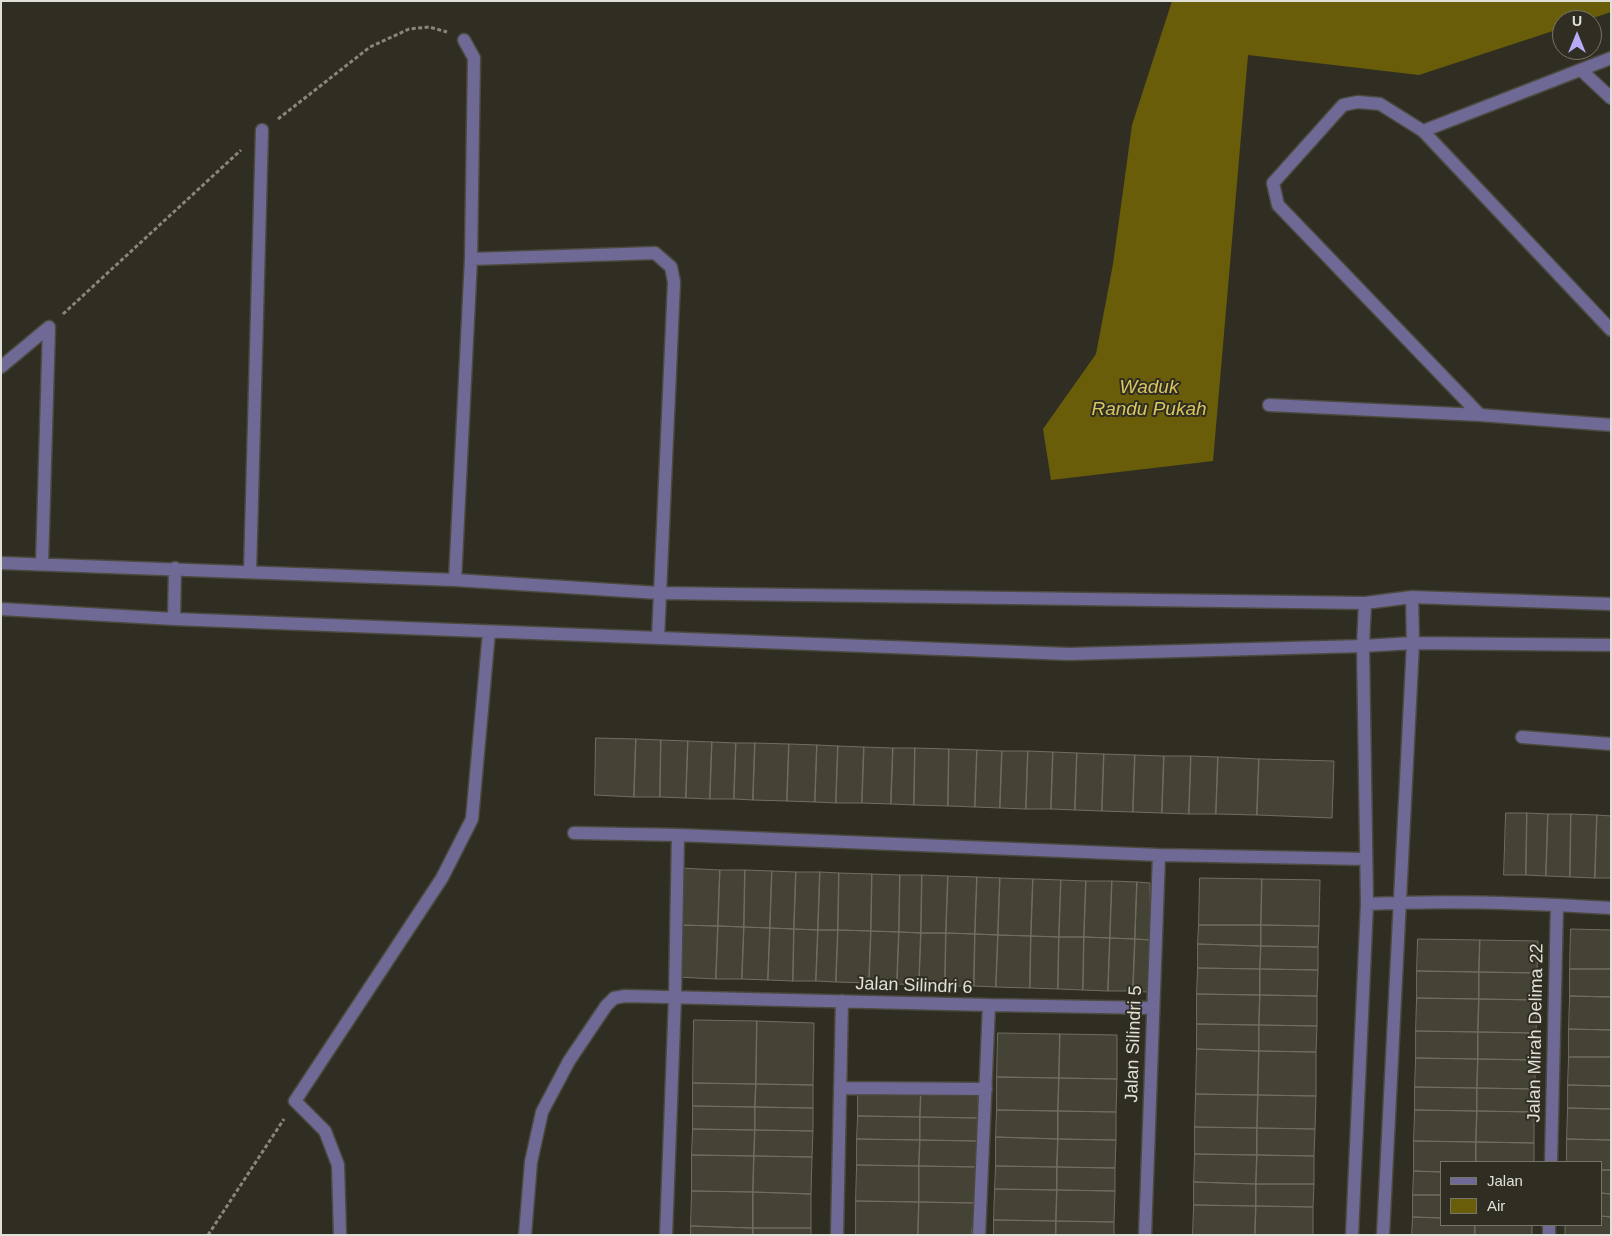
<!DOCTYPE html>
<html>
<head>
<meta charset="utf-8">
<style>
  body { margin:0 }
  #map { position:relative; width:1612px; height:1236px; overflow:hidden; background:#302e22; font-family:Helvetica,sans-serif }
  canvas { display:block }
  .frame { position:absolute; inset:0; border:2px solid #e1e0d8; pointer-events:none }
  .legend { position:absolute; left:1440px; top:1161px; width:162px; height:65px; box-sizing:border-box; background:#302e22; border:1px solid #77756b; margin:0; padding:6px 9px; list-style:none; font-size:15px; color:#e1e0d8 }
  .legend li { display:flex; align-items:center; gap:10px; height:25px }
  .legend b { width:25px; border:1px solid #77756b }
  .north { position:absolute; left:1552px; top:10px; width:50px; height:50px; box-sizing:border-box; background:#302e22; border:1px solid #77756b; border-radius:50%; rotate:0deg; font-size:14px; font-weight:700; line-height:20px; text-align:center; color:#e1e0d8 }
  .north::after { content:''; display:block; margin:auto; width:18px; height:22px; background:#b7abf8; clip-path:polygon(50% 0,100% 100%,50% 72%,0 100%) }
</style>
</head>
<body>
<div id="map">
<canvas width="1612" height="1236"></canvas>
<div class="frame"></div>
<ul class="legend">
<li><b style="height:6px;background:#6f6996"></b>Jalan</li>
<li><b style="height:14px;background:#6a5d0a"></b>Air</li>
</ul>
<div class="north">U</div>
</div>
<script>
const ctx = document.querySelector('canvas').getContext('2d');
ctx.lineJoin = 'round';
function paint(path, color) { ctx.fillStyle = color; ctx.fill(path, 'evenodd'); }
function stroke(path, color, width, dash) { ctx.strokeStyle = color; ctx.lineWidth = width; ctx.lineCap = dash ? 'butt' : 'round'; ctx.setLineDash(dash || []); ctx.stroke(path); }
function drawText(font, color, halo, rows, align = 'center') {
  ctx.font = font + ' Helvetica,sans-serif'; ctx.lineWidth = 4; ctx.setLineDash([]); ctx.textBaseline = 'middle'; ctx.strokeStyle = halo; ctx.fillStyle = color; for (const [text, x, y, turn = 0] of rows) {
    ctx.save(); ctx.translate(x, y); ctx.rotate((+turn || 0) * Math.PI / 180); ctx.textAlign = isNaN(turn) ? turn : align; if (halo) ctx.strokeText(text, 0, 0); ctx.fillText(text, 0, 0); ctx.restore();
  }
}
paint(new Path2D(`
  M1172,1H1611V12L1587,20H1562V28L1419,75L1248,55L1213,461L1051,480L1043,429L1096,354L1113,264L1132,125Z`), '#6a5d0a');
const building = new Path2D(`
  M596,738L636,739L634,797L595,795Z
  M636,739L661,740L660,797H634Z
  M661,740L688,741L686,798L660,797Z
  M688,741L712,742L710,799L686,798Z
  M712,742L736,743L734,799H710Z
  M736,743H755L753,800L734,799Z
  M755,743L789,744L787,801L753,800Z
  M789,744L817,745L815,802L787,801Z
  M817,745L838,746L836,803L815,802Z
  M838,746L864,747L862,803H836Z
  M864,747L893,748L891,804L862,803Z
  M893,748H915L914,805L891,804Z
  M915,748L949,749L948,806L914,805Z
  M949,749L977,750L975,807L948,806Z
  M977,750L1002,751L1000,808L975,807Z
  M1002,751H1028L1026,809L1000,808Z
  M1028,751L1053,752L1051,809H1026Z
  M1053,752L1077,753L1075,810L1051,809Z
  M1077,753L1104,754L1102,811L1075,810Z
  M1104,754L1135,755L1133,812L1102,811Z
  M1135,755L1164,756L1162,813L1133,812Z
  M1164,756H1191L1189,814L1162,813Z
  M1191,756L1218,757L1216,814H1189Z
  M1218,757L1259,759L1257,815L1216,814Z
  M1259,759L1334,761L1332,818L1257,815Z
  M1506,813H1527L1526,875H1504Z
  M1527,813L1548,814L1546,876L1526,875Z
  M1548,814H1571L1570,877L1546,876Z
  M1571,814L1597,815L1595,878L1570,877Z
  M1597,815L1611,816V878H1595Z
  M680,868L720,870L718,926L678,925Z
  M720,870H745L744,927L718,926Z
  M745,870L772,871L770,928L744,927Z
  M772,871L796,872L794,929L770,928Z
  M796,872H820L818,930L794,929Z
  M820,872L839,873L838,930H818Z
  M839,873L872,874L871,931L838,930Z
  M872,874L900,875L899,932L871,931Z
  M900,875H922L921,933L899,932Z
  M922,875L948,876L946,933H921Z
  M948,876L977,877L975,934L946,933Z
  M977,877L1000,878L998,935L975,934Z
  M1000,878L1033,879L1031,936L998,935Z
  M1200,878L1262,879L1261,925H1199Z
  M1033,879L1061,880L1059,937L1031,936Z
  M1262,879L1320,880L1319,926L1261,925Z
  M1061,880L1086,881L1084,937H1059Z
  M1086,881H1112L1110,938L1084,937Z
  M1112,881L1137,882L1135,939L1110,938Z
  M1137,882L1150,883L1151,940L1135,939Z
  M678,925L718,926L716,979L677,977Z
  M1199,925H1261V946L1198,944Z
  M1261,925L1319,926L1318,947L1261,946Z
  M718,926L744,927L742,979H716Z
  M744,927L770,928L768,980L742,979Z
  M770,928L794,929L793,981L768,980Z
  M794,929L818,930L816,981H793Z
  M1571,929L1611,930V969H1570Z
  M818,930H838L836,982L816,981Z
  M838,930L871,931L869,983L836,982Z
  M871,931L899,932L897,984L869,983Z
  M899,932L921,933L919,985L897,984Z
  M921,933H946L945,986L919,985Z
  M946,933L975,934L974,986H945Z
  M975,934L998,935L996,987L974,986Z
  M998,935L1031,936L1030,988L996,987Z
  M1031,936L1059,937L1058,989L1030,988Z
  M1059,937H1084L1083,990L1058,989Z
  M1084,937L1110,938L1108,991L1083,990Z
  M1110,938L1135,939L1133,991H1108Z
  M1135,939L1151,940L1147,992L1133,991Z
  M1418,939L1480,940L1479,972L1417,971Z
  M1480,940L1538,941L1537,973L1479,972Z
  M1198,944L1261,946L1260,969L1198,968Z
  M1261,946L1318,947V970L1260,969Z
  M1198,968L1260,969V995L1197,994Z
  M1260,969L1318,970L1317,996L1260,995Z
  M1570,969H1611V997L1570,996Z
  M1417,971L1479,972V999L1417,998Z
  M1479,972L1537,973V1000L1479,999Z
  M1197,994L1260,995L1259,1025L1197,1024Z
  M1260,995L1317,996V1026L1259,1025Z
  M1570,996L1611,997V1030L1569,1029Z
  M1417,998L1479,999L1478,1032L1416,1031Z
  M1479,999L1537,1000L1536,1033L1478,1032Z
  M694,1020L757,1021L756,1084L693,1083Z
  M757,1021L814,1023L813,1085L756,1084Z
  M1197,1024L1259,1025V1051L1197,1049Z
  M1259,1025L1317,1026L1316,1052L1259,1051Z
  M1569,1029L1611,1030V1057H1569Z
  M1416,1031L1478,1032V1059L1416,1058Z
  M1478,1032L1536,1033L1535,1060L1478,1059Z
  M998,1033L1060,1034L1059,1078L997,1077Z
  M1060,1034L1117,1035V1079L1059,1078Z
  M1197,1049L1259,1051L1258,1095L1196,1094Z
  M1259,1051L1316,1052V1096L1258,1095Z
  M1569,1057H1611V1086L1568,1085Z
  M1416,1058L1478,1059L1477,1088L1415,1087Z
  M1478,1059L1535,1060V1089L1477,1088Z
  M997,1077L1059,1078L1058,1111L997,1110Z
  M1059,1078L1117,1079L1116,1112L1058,1111Z
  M693,1083L756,1084L755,1107L693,1106Z
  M756,1084L813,1085V1108L755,1107Z
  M1568,1085L1611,1086V1109L1568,1108Z
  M1415,1087L1477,1088V1111L1415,1110Z
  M1477,1088L1535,1089L1534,1112L1477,1111Z
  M858,1092L921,1093L920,1117L858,1116Z
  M921,1093L978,1095V1118L920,1117Z
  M1196,1094L1258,1095L1257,1128L1195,1127Z
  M1258,1095L1316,1096L1315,1129L1257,1128Z
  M693,1106L755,1107V1130L693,1129Z
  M755,1107L813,1108V1131L755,1130Z
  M1568,1108L1611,1109V1140L1567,1139Z
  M997,1110L1058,1111V1139L996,1137Z
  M1415,1110L1477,1111L1476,1142L1414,1141Z
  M1058,1111L1116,1112V1140L1058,1139Z
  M1477,1111L1534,1112V1143L1476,1142Z
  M858,1116L920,1117V1140L857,1139Z
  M920,1117L978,1118L977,1141L920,1140Z
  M1195,1127L1257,1128V1155L1195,1154Z
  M1257,1128L1315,1129L1314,1156L1257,1155Z
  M693,1129L755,1130L754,1156L692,1155Z
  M755,1130L813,1131L812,1157L754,1156Z
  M996,1137L1058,1139L1057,1167L996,1166Z
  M857,1139L920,1140L919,1166L857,1165Z
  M1058,1139L1116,1140L1115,1168L1057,1167Z
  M1567,1139L1611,1140V1170H1601V1162H1567Z
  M920,1140L977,1141V1167L919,1166Z
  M1414,1141L1476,1142V1162H1441V1172L1414,1171Z
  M1476,1142L1534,1143V1162H1476Z
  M1195,1154L1257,1155L1256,1184L1194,1182Z
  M692,1155L754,1156L753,1192L692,1191Z
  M1257,1155L1314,1156V1184H1256Z
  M754,1156L812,1157L811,1194L753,1192Z
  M857,1165L919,1166V1202L856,1201Z
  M919,1166L977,1167L976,1203L919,1202Z
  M996,1166L1057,1167V1190L995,1189Z
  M1057,1167L1115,1168V1191L1057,1190Z
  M1601,1170H1611V1194L1601,1193Z
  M1414,1171L1441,1172V1195H1413Z
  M1194,1182L1256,1184V1206L1194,1205Z
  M1256,1184H1314L1313,1207L1256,1206Z
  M995,1189L1057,1190L1056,1221L994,1220Z
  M1057,1190L1115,1191L1114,1222L1056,1221Z
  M692,1191L753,1192V1228L691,1226Z
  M753,1192L811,1194V1228H753Z
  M1601,1193L1611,1194V1217L1601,1216Z
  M1413,1195H1441V1218L1413,1217Z
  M856,1201L919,1202L918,1235H856Z
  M919,1202L976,1203L971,1235H918Z
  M1194,1205L1256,1206L1255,1235H1193Z
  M1256,1206L1313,1207V1235H1255Z
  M1601,1216L1611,1217V1235H1565V1225H1601Z
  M1413,1217L1441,1218V1225H1475V1235H1412Z
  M994,1220L1056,1221V1235H994Z
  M1056,1221L1114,1222V1235H1056Z
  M1475,1225H1532V1235H1475Z
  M691,1226L753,1228V1235H691Z
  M753,1228H811V1235H753Z`);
paint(building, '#454236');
stroke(building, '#716e61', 1);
const minor = new Path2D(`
  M1581,70L1611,98
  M1423,131L1611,58
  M471,259L655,253L671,267L674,282L658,638
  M1,367L49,327
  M1269,405L1480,415L1611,425
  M1480,415L1278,205L1273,183L1343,105L1358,102L1380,104L1423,131L1611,330
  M1,563L455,580L659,593L1365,603L1412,597L1611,604
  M42,564L49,327
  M250,572L262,130
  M455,580L471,259L474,58L464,40
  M1,609L174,619L1069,654L1363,646L1413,643L1611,645
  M174,619L175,568
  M1522,737L1611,744
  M574,833L678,835L1159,855L1366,859
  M1367,904C1448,900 1530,903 1611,908
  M840,1088L986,1089
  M1551,1162L1557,905
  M340,1235L338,1165L325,1131L295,1101L442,878L472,819L489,632
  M525,1235L531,1162L542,1112L569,1061L606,1006L614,998L625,996L989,1005L1153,1008
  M666,1235L675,997L678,835
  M837,1235L842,1001
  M979,1235L989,1005
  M1145,1235L1159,855
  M1352,1235L1367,904L1363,646L1365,603
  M1383,1235L1413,643L1412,597
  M1549,1235V1225`);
stroke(minor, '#4c4a3f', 15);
stroke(new Path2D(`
  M278,119L370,47L409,29L429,27L447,32
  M63,314L241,150
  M208,1235L284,1119`), '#89877d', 3, [4, 2.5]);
stroke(minor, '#6f6996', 12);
drawText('18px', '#e1e0d8', '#302e22', [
  ["Jalan Silindri 6",914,986,2],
  ["Jalan Mirah Delima 22",1536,1033,-89],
  ["Jalan Silindri 5",1134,1044,-88]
]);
drawText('italic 19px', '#d9c660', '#302e22', [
  ["Waduk",1149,388],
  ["Randu Pukah",1149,410]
]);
</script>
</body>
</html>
